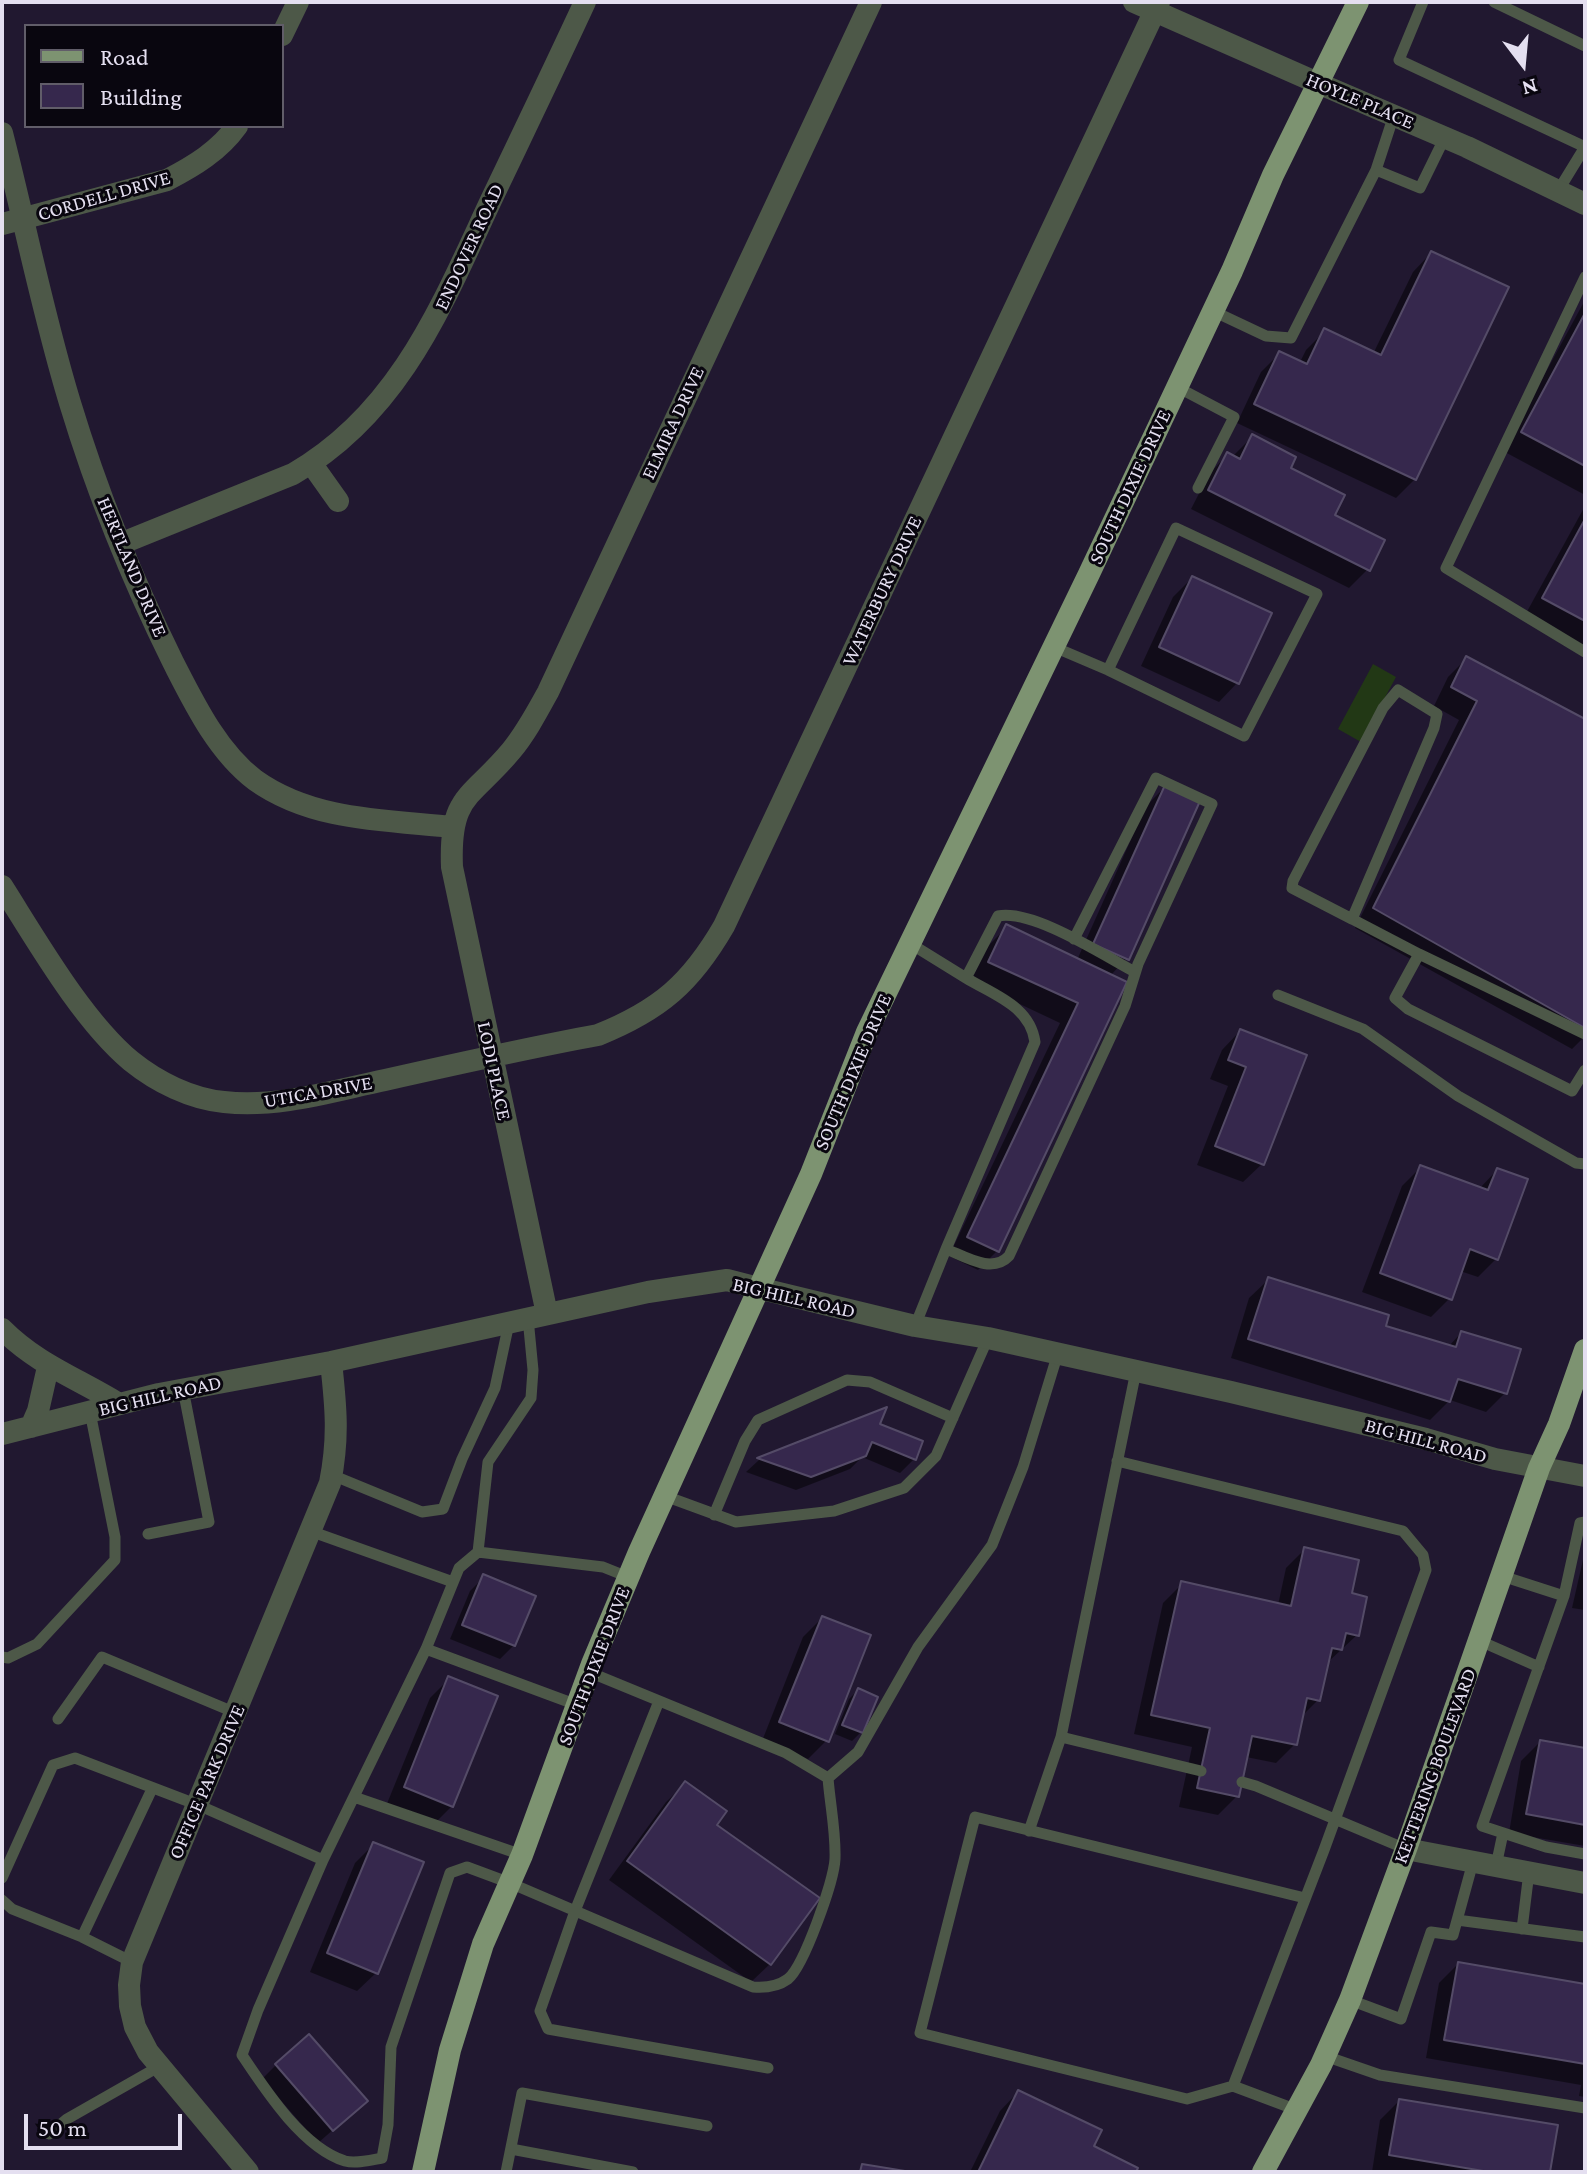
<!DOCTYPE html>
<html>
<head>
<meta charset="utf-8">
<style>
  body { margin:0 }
  #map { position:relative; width:1587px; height:2174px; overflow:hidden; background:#211830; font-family:"Crimson Pro",serif }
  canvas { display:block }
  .frame { position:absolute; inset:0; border:4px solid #e4dff0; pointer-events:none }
  .legend { position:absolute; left:24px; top:24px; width:260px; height:104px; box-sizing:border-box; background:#09060f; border:2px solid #615d69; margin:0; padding:10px 14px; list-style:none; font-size:24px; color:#e4dff0 }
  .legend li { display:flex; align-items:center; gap:16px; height:40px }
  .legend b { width:40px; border:2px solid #615d69 }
  .north { position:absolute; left:1483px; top:24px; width:80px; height:80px; -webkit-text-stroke:6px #09060f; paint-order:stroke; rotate:164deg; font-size:22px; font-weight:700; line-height:32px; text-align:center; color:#e4dff0 }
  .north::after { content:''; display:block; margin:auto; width:28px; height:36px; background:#e4dff0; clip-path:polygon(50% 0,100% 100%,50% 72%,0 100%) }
  .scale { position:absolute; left:24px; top:2114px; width:158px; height:36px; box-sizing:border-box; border:4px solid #e4dff0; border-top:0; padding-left:10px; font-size:24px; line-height:28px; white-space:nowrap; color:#e4dff0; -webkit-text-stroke:6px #09060f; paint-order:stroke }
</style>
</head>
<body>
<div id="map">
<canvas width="1587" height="2174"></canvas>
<div class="frame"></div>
<ul class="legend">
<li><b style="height:10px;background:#7d9371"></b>Road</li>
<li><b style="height:22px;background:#36284d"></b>Building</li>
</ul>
<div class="north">N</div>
<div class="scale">50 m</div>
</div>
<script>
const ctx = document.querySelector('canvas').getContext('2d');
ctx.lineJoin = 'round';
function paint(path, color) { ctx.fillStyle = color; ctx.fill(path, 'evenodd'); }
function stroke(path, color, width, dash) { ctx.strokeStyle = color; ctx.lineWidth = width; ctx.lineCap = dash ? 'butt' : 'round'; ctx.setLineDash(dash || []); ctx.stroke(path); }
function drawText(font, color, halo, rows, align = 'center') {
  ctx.font = font + ' "Crimson Pro",serif'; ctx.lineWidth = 6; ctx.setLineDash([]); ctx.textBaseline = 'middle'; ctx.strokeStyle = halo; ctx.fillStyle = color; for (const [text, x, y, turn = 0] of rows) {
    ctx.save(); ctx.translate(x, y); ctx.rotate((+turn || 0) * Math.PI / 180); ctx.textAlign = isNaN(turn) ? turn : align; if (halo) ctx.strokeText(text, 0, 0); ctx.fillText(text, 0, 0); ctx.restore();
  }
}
paint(new Path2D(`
  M1373,664L1396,677L1361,742L1338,729Z`), '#223815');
paint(new Path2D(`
  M1431,253L1415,479L1396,498L1237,423L1261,372L1280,353L1300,362L1306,350L1325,331L1373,354L1413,272Z
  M1585,300V495L1503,451Z
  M1252,437L1288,469L1332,516L1368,569L1349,588L1191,509L1209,474L1227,455L1233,456Z
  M1585,506V650L1524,617Z
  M1192,578L1237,683L1219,702L1141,666L1173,597Z
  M1467,658L1585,721V1036L1572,1049L1355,928L1459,720L1434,706L1448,677Z
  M1165,787L1127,958L1110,976L997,1251L978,1270L949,1256L1060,1023L971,981L988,946L1007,927L1077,960L1146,806Z
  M1240,1031L1262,1164L1243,1182L1197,1165L1228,1086L1210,1079L1222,1050Z
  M1421,1167L1479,1189L1497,1170V1258L1478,1277L1460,1271L1450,1298L1431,1317L1362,1292L1402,1186Z
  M1268,1280L1383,1327L1448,1347L1461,1333L1505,1393L1486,1412L1450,1400L1430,1420L1231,1358L1249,1298Z
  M884,1411L878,1425L914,1459L900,1473L862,1457L850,1469L796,1490L746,1472L759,1460Z
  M1305,1549L1349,1595L1357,1635L1327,1663L1318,1700L1301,1717L1295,1744L1276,1763L1246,1757L1237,1796L1218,1815L1179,1807L1192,1747L1134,1734L1163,1603L1182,1584L1278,1605L1286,1568Z
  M1585,1551V1610L1572,1608Z
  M484,1577L514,1645L500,1659L450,1639L470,1591Z
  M822,1618L827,1740L808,1759L762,1741L803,1637Z
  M449,1679L452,1806L433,1825L386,1806L430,1698Z
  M858,1690L861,1732L852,1741L835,1734L849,1699Z
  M1540,1742L1585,1750V1846L1509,1833L1521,1761Z
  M685,1784L715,1825L770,1964L751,1982L609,1880L666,1802Z
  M374,1844L376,1973L357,1991L310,1972L355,1863Z
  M1458,1964L1585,1986V2097L1579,2096L1581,2085L1426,2058L1439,1983Z
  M276,2065L351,2114L318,2143L262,2079Z
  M1018,2092L1091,2147L1134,2172H970L1000,2111Z
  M1399,2101L1548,2172H1372L1380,2120Z`), '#0007');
const building = new Path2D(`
  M1431,251L1509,287L1416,480L1254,404L1279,351L1307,364L1324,328L1381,355Z
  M1585,313V466L1521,432Z
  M1252,434L1296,457L1291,468L1345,495L1335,515L1385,540L1370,571L1208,490L1227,452L1240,459Z
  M1585,519V621L1542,598Z
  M1192,576L1272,613L1239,684L1159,647Z
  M1466,656L1585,719V1028L1373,908L1477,701L1451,687Z
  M1165,785L1200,801L1129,960L1093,944Z
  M1006,924L1127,982L999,1252L967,1237L1078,1003L988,962Z
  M1240,1029L1307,1055L1264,1165L1215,1146L1246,1067L1228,1060Z
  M1420,1165L1488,1190L1497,1168L1528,1179L1498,1260L1470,1249L1452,1300L1380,1273Z
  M1268,1277L1389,1315L1386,1326L1456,1347L1461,1331L1521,1349L1507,1394L1458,1379L1450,1402L1248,1339Z
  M887,1407L880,1424L923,1441L916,1460L872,1442L866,1456L811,1477L757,1458Z
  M1304,1547L1359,1560L1352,1593L1367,1597L1359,1636L1346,1633L1342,1650L1332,1648L1320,1701L1307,1698L1297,1745L1252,1736L1239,1797L1197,1788L1210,1728L1151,1715L1181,1581L1291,1606Z
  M483,1574L536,1596L515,1646L462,1625Z
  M822,1616L871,1635L829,1742L779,1722Z
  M448,1676L498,1696L453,1807L404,1787Z
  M858,1688L878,1697L863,1733L842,1725Z
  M1540,1740L1585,1748V1825L1526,1814Z
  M685,1781L727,1811L717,1825L820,1898L771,1965L627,1861Z
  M373,1842L424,1862L378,1974L327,1953Z
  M1458,1962L1585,1984V2064L1444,2040Z
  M309,2034L368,2101L333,2131L275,2064Z
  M1018,2090L1102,2130L1094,2146L1138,2168L1136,2172H978Z
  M1399,2099L1558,2125L1550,2172H1489L1389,2155Z
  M862,2164L911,2172H860Z`);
paint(building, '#36284d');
stroke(building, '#544b67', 2);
stroke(new Path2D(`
  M1423,2L1399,60L1585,147L1558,191
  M1494,2L1585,46
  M1376,170L1394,115
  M1585,277L1446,568L1585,652
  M1213,311L1266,336L1291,338L1376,170L1420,188L1445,137
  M1177,387L1234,417L1198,488
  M1054,647L1108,670L1176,528L1317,594L1244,736L1108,670
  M1352,919L1292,888L1293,881L1383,708L1398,690L1437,714L1434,728L1352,919L1419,954L1585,1034
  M911,944L966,978L998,916C1033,909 1103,955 1135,972
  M1419,954L1395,998L1408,1009L1572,1091L1585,1070
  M1278,995L1363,1029L1458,1096L1576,1163L1585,1164
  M946,1249C966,1257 992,1274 1009,1256L1125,1006L1138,964L1212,804L1156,778L1074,939
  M915,1326L946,1249L1035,1042C1030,1006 994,995 966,978
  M1136,1371L1061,1737L1201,1771
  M1117,1461L1403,1531L1423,1555L1426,1570L1324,1850L1233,2086L1187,2099L920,2033L975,1817L1305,1898
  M332,1475L422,1512L443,1509L462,1459L495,1388L509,1323
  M665,1496L736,1522L834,1511L904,1488L936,1456L988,1338
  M714,1515L745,1441L758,1420L847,1380L870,1382L953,1418
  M310,1531L453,1582
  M148,1534L209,1522L183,1389
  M478,1552L488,1462L531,1398L533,1370L528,1318
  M1502,1576L1564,1596L1482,1826L1546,1847L1585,1854
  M1564,1596L1580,1523L1585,1522
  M1480,1641L1539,1667
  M426,1649L577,1705
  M2,1657L8,1658L37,1644L115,1560V1537L90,1412
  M589,1672L786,1753L828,1778C830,1804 836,1832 835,1859C834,1881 804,1966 788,1979C777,1987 765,1988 753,1987L510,1883L467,1867L450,1873L391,2047L388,2125L382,2158C371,2160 356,2164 345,2161C303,2148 266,2091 242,2055L258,2010L323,1860L426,1649L459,1568L478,1552L603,1567L628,1577
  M659,1701L575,1911L540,2011L548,2029L768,2068
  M58,1719L102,1657L236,1713
  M828,1778L858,1752L918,1647L992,1545L1023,1467L1058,1353
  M1242,1782L1256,1786L1406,1849
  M354,1797L522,1855
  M1029,1831L1061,1737
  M1496,1866L1503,1833
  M2,1878L53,1765L75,1758L198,1805L323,1860
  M2,1900L12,1909L82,1937L132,1962
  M1457,1920L1585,1937
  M1522,1929L1529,1872
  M82,1937L152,1789
  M1350,2000L1401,2019L1431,1932L1453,1935L1473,1862
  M1325,2056L1380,2075L1585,2108
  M1233,2086L1297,2110
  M49,2134L67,2119L160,2066
  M511,2149L633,2172
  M506,2172L522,2093L707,2126`), '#4d5848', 11);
stroke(new Path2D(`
  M1134,2L1320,84
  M282,35L298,2
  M2,133C25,223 43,315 70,403C97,492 132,579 173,662C194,703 217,751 255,780C312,821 385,820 453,827
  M2,224L167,180C194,166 219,151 237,126
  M311,463L338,501
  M120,544L293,474C401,412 443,302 493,196C524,131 555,67 585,2
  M2,886C37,941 82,1020 131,1061C157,1082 191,1099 224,1102C279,1108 332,1091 385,1080C456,1064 527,1048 598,1035C660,1010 691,983 724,926L1159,2
  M547,1314L452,867C449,794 471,799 511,751C526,733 537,712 548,692L871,2
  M2,1329C38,1365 77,1378 119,1404
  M31,1427L38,1411L48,1367
  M2,1434L159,1394L331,1362L648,1292L727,1280L758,1288
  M1406,1849L1585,1883
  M248,2172L148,2052L135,2027L130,2006L129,1985L132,1962L330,1483C339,1438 336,1407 331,1362`), '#4d5848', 22);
stroke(new Path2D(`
  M1320,84L1467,147L1585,204
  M758,1288L915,1326L988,1338L1231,1392L1426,1439L1495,1459L1585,1476`), '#4d5848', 22);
stroke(new Path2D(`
  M423,2172L450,2050L483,1944L522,1855L592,1664L639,1552L811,1174L867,1032L1088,576L1232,271L1273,175L1358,2
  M1263,2172L1321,2065L1350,2000L1406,1849L1539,1468L1559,1424L1585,1350`), '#7d9371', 22);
drawText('20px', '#e4dff0', '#09060f', [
  ["HOYLE PLACE",1360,101,23],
  ["CORDELL DRIVE",104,196,-16],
  ["ENDOVER ROAD",469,247,-65],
  ["ELMIRA DRIVE",673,423,-65],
  ["SOUTH DIXIE DRIVE",1130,487,-65],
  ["HERTLAND DRIVE",132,567,67],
  ["WATERBURY DRIVE",882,591,-65],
  ["LODI PLACE",494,1071,78],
  ["SOUTH DIXIE DRIVE",853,1072,-67],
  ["UTICA DRIVE",318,1092,-10],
  ["BIG HILL ROAD",794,1298,13],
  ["BIG HILL ROAD",160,1396,-13],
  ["BIG HILL ROAD",1426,1441,15],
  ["SOUTH DIXIE DRIVE",594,1666,-69],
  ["KETTERING BOULEVARD",1435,1766,-70],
  ["OFFICE PARK DRIVE",207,1782,-67]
]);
</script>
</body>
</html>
